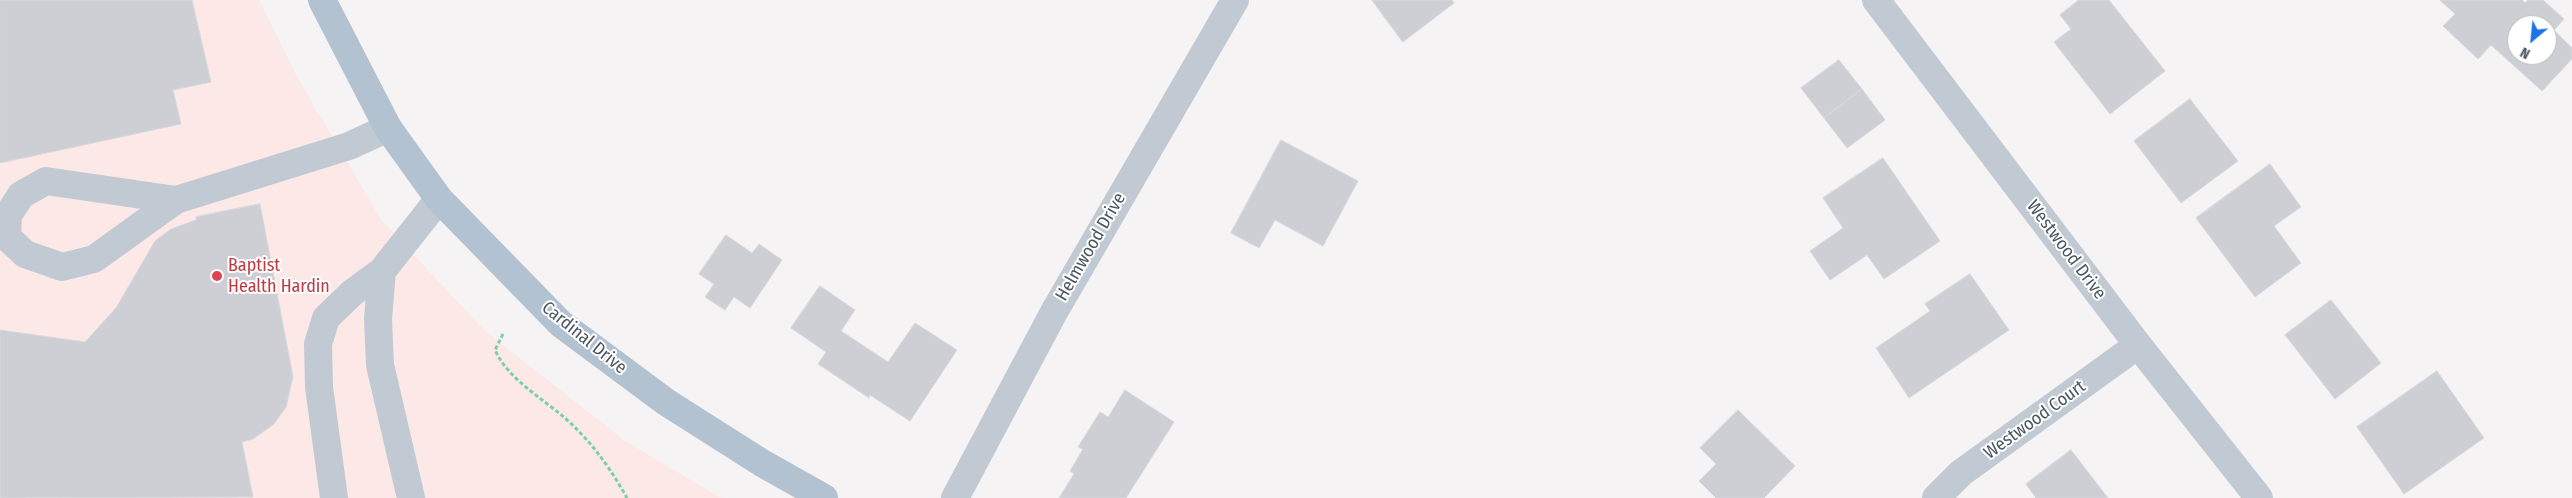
<!DOCTYPE html>
<html>
<head>
<meta charset="utf-8">
<style>
  body { margin:0 }
  #map { position:relative; width:2572px; height:498px; overflow:hidden; background:#f5f3f3; font-family:"Fira Sans Condensed",sans-serif }
  canvas { display:block }
  .north { position:absolute; left:2507px; top:15px; width:50px; height:50px; box-sizing:border-box; background:#fff; border:1px solid #b7bbc0; border-radius:50%; rotate:208deg; font-size:14px; font-weight:700; line-height:20px; text-align:center; color:#4a5661 }
  .north::after { content:''; display:block; margin:auto; width:18px; height:22px; background:#1a73e8; clip-path:polygon(50% 0,100% 100%,50% 72%,0 100%) }
</style>
</head>
<body>
<div id="map">
<canvas width="2572" height="498"></canvas>
<div class="north">N</div>
</div>
<script>
const ctx = document.querySelector('canvas').getContext('2d');
ctx.lineJoin = 'round';
function paint(path, color) { ctx.fillStyle = color; ctx.fill(path, 'evenodd'); }
function stroke(path, color, width, dash) { ctx.strokeStyle = color; ctx.lineWidth = width; ctx.lineCap = dash ? 'butt' : 'round'; ctx.setLineDash(dash || []); ctx.stroke(path); }
function drawText(font, color, halo, rows, align = 'center') {
  ctx.font = font + ' "Fira Sans Condensed",sans-serif'; ctx.lineWidth = 4; ctx.setLineDash([]); ctx.textBaseline = 'middle'; ctx.strokeStyle = halo; ctx.fillStyle = color; for (const [text, x, y, turn = 0] of rows) {
    ctx.save(); ctx.translate(x, y); ctx.rotate((+turn || 0) * Math.PI / 180); ctx.textAlign = isNaN(turn) ? turn : align; if (halo) ctx.strokeText(text, 0, 0); ctx.fillText(text, 0, 0); ctx.restore();
  }
}
paint(new Path2D(`
  M0,0H259L298,79L382,221L485,331L625,441L721,498H0Z`), '#fce8e6');
const building = new Path2D(`
  M0,0H192L211,82L173,90L181,124L0,163Z
  M1372,0H1452L1454,3L1403,42Z
  M2079,0H2109L2165,71L2110,114L2054,42L2071,29L2060,15Z
  M2440,0H2522L2525,3L2528,0H2543L2564,19L2554,30L2572,48V59L2542,91L2491,45L2478,59L2443,26L2455,14ZM2517,25H2547V55H2517Z
  M1839,60L1862,89L1824,118L1801,88Z
  M1862,89L1885,120L1847,148L1824,118Z
  M2190,99L2238,161L2181,203L2134,141Z
  M1281,140L1358,181L1323,246L1275,220L1259,248L1231,233Z
  M1883,158L1940,241L1884,279L1867,255L1830,280L1810,251L1843,228L1823,198Z
  M2270,164L2301,207L2274,226L2301,263L2255,297L2196,218Z
  M260,204L293,377L286,407L274,424L253,439L242,442L253,497L0,498V330L85,342L116,308L155,241L171,229L196,220V217Z
  M726,235L752,253L759,244L782,260L750,308L734,297L725,310L705,297L714,284L699,274Z
  M1970,274L2009,330L1909,398L1876,348L1930,311L1925,304Z
  M820,286L855,310L841,331L888,362L915,323L957,350L910,421L870,395L869,398L818,364L826,352L791,328Z
  M2331,300L2381,363L2335,399L2285,335Z
  M2437,371L2484,438L2404,494L2357,427Z
  M1125,390L1174,422L1126,498H1059L1074,474L1070,471L1083,449L1078,447L1100,412L1108,417Z
  M1738,410L1795,466L1764,498H1716L1699,481L1716,464L1700,448Z
  M2071,450L2108,498H2036L2026,484Z`);
paint(building, '#cdcfd5');
stroke(building, '#d7d9de', 1);
stroke(new Path2D(`
  M503,334L495,350C508,379 542,398 566,419C591,441 611,469 627,498`), '#7ad0a6', 3, [4, 2.5]);
stroke(new Path2D(`
  M1876,0L2138,345L2259,498
  M176,200L46,181L21,195L8,215L7,237L25,254L62,267L94,259L176,200L349,146L388,128
  M382,271L378,319L380,365L411,498
  M334,498L319,387L318,344L326,318L352,293L382,271L439,199
  M955,498L1054,312L1235,0
  M1936,498L1961,473L2138,345`), '#c1cad2', 28);
stroke(new Path2D(`
  M322,0L388,128L439,199L561,324L666,402L762,463L824,498`), '#b3c2d1', 28);
for (const [x, y, r, color] of [
  [217,276,6,"#e0444e"]
]) { const dot = new Path2D(); dot.arc(x, y, r, 0, 2 * Math.PI); ctx.fillStyle = color; ctx.fill(dot); stroke(dot, '#fff', 2); }
drawText('18px', '#4a5661', '#fff', [
  ["Helmwood Drive",1091,247,-60],
  ["Westwood Drive",2066,250,53],
  ["Cardinal Drive",584,338,39],
  ["Westwood Court",2035,420,-36]
]);
drawText('18px', '#be3a42', '#fff', [
  ["Baptist",228,266],
  ["Health Hardin",228,287]
], 'left');
</script>
</body>
</html>
